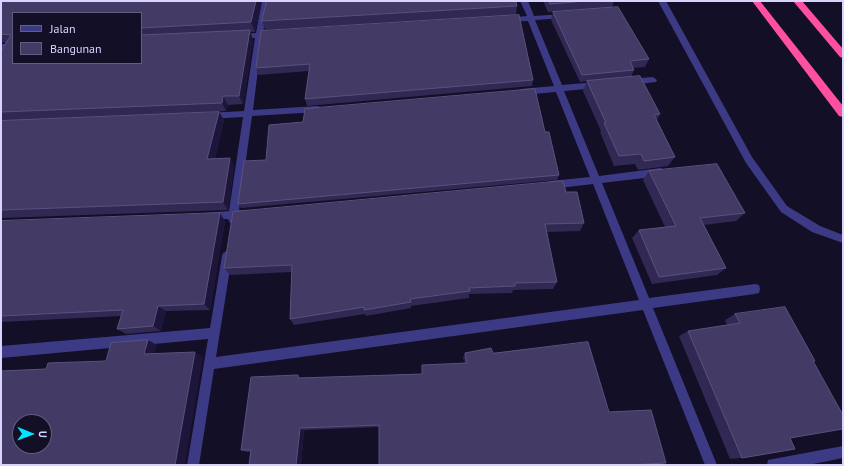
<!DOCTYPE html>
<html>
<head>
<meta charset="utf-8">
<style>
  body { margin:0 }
  #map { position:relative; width:844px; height:466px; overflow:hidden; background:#130f26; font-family:"PT Sans",sans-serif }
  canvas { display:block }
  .frame { position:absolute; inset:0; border:2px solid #d9d4ff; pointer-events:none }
  .legend { position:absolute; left:12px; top:12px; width:130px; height:52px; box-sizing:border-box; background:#130f26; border:1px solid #625e7d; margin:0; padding:5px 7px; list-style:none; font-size:12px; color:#d9d4ff }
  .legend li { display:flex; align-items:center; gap:8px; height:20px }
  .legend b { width:20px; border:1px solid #625e7d }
  .north { position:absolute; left:12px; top:414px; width:40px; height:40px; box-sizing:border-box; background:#130f26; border:1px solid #625e7d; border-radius:50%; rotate:91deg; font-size:11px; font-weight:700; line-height:16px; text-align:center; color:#d9d4ff }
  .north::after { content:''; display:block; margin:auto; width:14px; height:18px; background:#00e5ff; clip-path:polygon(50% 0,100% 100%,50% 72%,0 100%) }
</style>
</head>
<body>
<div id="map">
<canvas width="844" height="466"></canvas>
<div class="frame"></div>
<ul class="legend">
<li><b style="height:5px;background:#3d3a85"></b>Jalan</li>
<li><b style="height:11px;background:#433a66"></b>Bangunan</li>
</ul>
<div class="north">U</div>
</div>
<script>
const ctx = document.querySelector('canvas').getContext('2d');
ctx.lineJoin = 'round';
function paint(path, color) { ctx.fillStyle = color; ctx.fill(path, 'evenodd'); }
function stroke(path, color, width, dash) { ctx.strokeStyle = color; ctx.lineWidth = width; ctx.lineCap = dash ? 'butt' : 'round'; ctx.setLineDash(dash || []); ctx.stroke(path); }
paint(new Path2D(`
  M262,1H270L263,32H273L277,34L273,36L262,37L253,110L318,106L322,109L318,112L252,116L239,210L248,211L250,214L248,217L238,219L236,223L233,224L230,223L228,219H206L204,216L206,213L229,211L243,117L208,119L204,116L208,113L244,111L255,38H239L235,36L239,34L256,33Z
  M520,1H528L534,16L564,14L568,16L564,18L535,20L562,85L597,82L601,85L597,88L564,91L599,176L661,168L666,172L661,176L602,183L649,298L755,284L759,285L760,289L759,293L755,294L653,308L717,465H705L643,310L214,369L199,465H187L208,339L1,358V346L210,328L222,256L223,253L227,251L231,253L232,256L216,357L639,300L593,184L551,189L548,188L546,185L548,182L551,181L590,177L556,92L521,95L517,92L521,89L554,86L528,21L506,22L502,20L506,18L527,16Z
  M658,1H666L752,157L787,206L820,226L843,235V243L812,232L781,212L746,163Z
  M1,44H13V50H1Z
  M653,77L657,80L656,82L629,85L625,82L629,79Z
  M843,446V458L808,465H767L768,460L773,459Z`), '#3d3a85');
paint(new Path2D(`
  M752,1H760L843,106V117L839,116Z
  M793,1H802L843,49V58L840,57Z`), '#ff4fa3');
paint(new Path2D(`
  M1,1H262L255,32H250L253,40L243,104L228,105L226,111L166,114L219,112L224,120L215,159L230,158L234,167L228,210L1,218V51L6,43L1,42ZM141,13V63H13Z
  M543,1H614L612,7L649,59L645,67L633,68L634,70L631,77L660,114L657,120L675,157L668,166L638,170L635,164L614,166L600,132L601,131L583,91L587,81L580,82L551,20L553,12L580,10L548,12Z
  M517,6L516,15L265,30L262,21Z
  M261,31L533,80L532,86L307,106L305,99L309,71L258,75L256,68Z
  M545,132L559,175L557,180L241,208L238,204Z
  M649,171L745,213L736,221L704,225L726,268L717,275L652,284L632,238L639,230L665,227L643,180Z
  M566,192L584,223L580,231L547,232L557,282L553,289L513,290L512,293L469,294V298L411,306V308L366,316L365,314L294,325L290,319L292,272L230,275L224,268Z
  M1,221H225L210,310L166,311L161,331L126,334L117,329L121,316L1,322Z
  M735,314L815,361H813L790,438L742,458L730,459L679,336L688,331L727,325L725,320Z
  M465,353H493L609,412L666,463L645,465H379V427L304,430L301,465H249L250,452H247L241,450L302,378L422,374L465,363L463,358Z`), '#312854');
paint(new Path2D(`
  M256,1H262L255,32L251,22Z
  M250,30L253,40L243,104L239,96Z
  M223,96L228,105L226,111L222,103Z
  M219,112L224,120L213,167L207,159Z
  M230,158L234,167L228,210L223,202Z
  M220,213L225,221L210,310L204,304Z
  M158,306L166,311L161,331L153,326Z
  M148,340L157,345L153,359L144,354Z
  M195,352L203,357L185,465H175Z
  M298,375L302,379L298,378Z
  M300,428L304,430L301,465H296Z`), '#1d163a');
const building = new Path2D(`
  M1,1H256L251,22L141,28V13H13V63H141V35L250,30L239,96H223L222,103L1,112V51L11,35L1,34Z
  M267,1H516L517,6L262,21Z
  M549,1H586L550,4Z
  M618,7L649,59L630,61L634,70L582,75L553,12Z
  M519,15L533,80L305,99L310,64L256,68L261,31Z
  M640,76L660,114L654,115L675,157L644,161L641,154L619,156L604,123H606L587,81Z
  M535,89L545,132H549L559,175L238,204L244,161L266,160L269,125L303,122L305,109Z
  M219,112L207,159L230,158L223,202L1,210V121Z
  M717,164L745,213L700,218L726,268L659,277L639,230L676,226L649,171Z
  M563,181L566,192H577L584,223L545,224L557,282L515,283V286L469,288L470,291L410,299L411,302L364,310V307L290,319L292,265L224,268L233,212Z
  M220,213L204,304L158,306L153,326L117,329L123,310L1,316V221Z
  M785,307L815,361H813L843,415V429L790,438L795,449L742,458L688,331L740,323L735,314Z
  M148,340L144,354L195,352L175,465H1V371L46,369L48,363L106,361L111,343ZM20,422H44V446H20Z
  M588,342L609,412L651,410L666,463L629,465H379V425L300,428L296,465H249L251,450H241L251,377L298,375V378L422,374V365L467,363L465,353L491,348L493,353Z`);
paint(building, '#433a66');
stroke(building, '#5a527e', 1);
</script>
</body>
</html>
